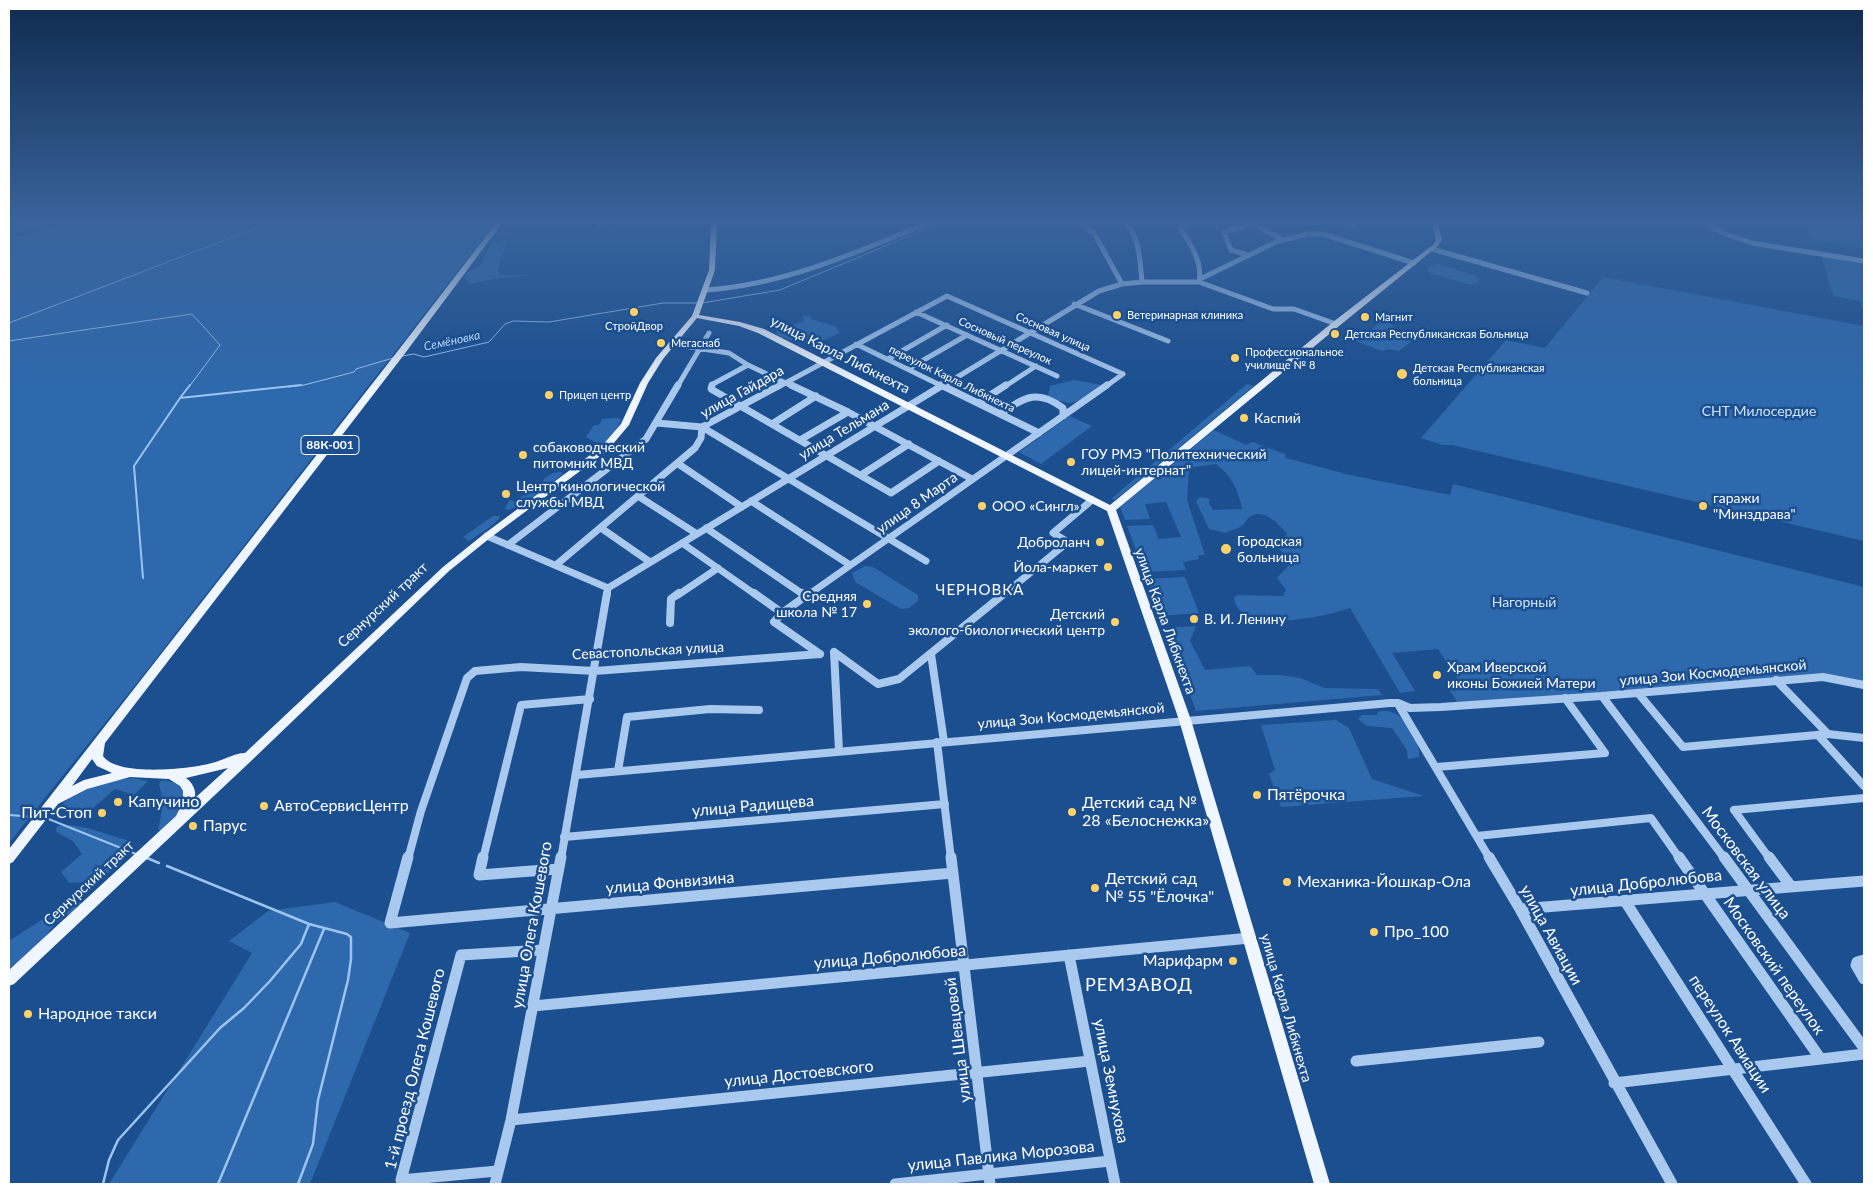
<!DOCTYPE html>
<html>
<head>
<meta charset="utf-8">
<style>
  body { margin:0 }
  #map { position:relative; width:1873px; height:1193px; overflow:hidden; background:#1b4f8f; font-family:Lato,sans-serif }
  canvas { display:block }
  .frame { position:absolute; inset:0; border:10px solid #fff; pointer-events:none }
</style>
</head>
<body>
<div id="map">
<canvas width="1873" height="1193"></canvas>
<div class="frame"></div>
</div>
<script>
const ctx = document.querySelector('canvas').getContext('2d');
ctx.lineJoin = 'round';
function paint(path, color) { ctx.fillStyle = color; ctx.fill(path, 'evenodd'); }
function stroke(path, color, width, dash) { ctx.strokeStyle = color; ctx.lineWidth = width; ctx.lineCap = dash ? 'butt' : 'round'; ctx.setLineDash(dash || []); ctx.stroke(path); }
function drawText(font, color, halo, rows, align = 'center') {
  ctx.font = font + ' Lato,sans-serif'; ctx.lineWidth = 5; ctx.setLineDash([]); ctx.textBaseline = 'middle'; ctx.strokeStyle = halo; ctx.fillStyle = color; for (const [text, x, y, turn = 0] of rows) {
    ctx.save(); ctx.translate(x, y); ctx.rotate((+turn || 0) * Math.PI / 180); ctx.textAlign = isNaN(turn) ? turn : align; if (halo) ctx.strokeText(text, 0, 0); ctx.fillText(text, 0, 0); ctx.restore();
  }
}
paint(new Path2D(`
  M9,222H61L9,236Z
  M69,222H496L137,683L9,843V238L36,233Z
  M1807,222H1864V248L1809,239Z
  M505,239L507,241L498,269L499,275H537L500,278L470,284L465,278L467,273C470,270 474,270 478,267C489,258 483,244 505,239Z
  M1821,255L1864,262V312L1860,301L1833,296Z
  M1439,264L1476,276L1479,280L1475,284H1467L1430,273L1427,270L1431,266Z
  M1603,277L1864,326V541L1452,445H1443L1421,438L1506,340L1545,348Z
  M805,316H810L811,319L837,327V330L840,332C815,347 802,345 777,335L776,331L803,321L805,319L801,317Z
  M1381,320L1393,325V329L1412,341L1399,351L1389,349L1382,351L1345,337L1349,335C1363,339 1371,330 1381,320Z
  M1074,380L1101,385C1077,402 1076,409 1048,396L1050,386Z
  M1247,384L1254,386L1116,499L1113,500L1112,498Z
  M1070,416L1092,426L1041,464L1019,452Z
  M617,418L622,419C618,429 610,440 600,445L586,437L594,425H599L602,419Z
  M1214,430L1246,445L1252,442L1285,454L1286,458L1350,475L1450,495L1453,484L1864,587V683L1819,675L1668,686L1602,694L1457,702L1448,687L1462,686L1438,649L1392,653L1415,691L1400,693L1350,608C1328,616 1237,637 1234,597L1238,595L1283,596L1286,590L1277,578L1291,563L1280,550L1287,533C1279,525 1265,508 1251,516C1247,518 1246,522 1243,525C1238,530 1231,529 1226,533L1209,529L1196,501L1200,497L1210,499L1209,503L1213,510L1242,509C1238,490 1232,476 1216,464L1189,468L1187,500L1205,555H1198L1199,559L1183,562L1186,570L1144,572L1127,526L1153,525L1159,539L1181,537L1166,502L1145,504L1150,519L1125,520L1120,507Z
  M561,472L563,474C546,486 528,504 508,510L505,509L509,500L515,501L543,481L546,477L553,473Z
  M493,516H499L500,518L490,527L469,541L463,537Z
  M865,566L873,567L918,595V601L909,608L901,609L855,582L852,573Z
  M1185,577L1199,613L1160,616L1146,579Z
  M1196,626L1190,641L1205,670L1250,666L1257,675H1281L1300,678L1325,688L1378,689L1382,695L1196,711L1165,628Z
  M1382,711C1386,711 1391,711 1394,713C1408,719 1421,743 1419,757L1408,759L1407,750L1392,728L1367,726L1358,719L1362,715H1378L1377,712Z
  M1336,720L1349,728L1372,779L1424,796L1281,807L1269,774L1275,770L1261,725Z
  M132,778L148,781L134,795L115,789L85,815L63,808V803C82,787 108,780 132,778Z
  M162,780C176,782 181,784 185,798L176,816L161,831L158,829C163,812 163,800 159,784Z
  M67,825C87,826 107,835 127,840L133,848C118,872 96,883 69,883L61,872L82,854L73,841L56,832L57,826Z
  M77,897H83V904L55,924L36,948L9,969V941Z
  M335,902L410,933L310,1184H109L252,953L229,941L268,911Z`), '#2e69ad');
stroke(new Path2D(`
  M702,303L780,290L943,222
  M9,323L272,222
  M9,341L192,314L220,345L189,387
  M402,356L414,354L424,357L489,342L505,324L513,321L549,322L663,303H698
  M289,387L304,385L354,372L356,369L393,358`), '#9cc4f0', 1);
stroke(new Path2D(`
  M190,385L180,398L301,385
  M143,578L134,466L180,398
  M9,815L35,817
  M46,818L136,854`), '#9cc4f0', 2);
stroke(new Path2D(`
  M147,858L159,863
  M167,866L309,924L347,934
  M103,1184L109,1160L118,1140L220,1028L244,1008L270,981L301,944L309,924
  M218,1184L324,929
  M298,1184L313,1144L318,1100L348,980L351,959V937L348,935`), '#9cc4f0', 2.5);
stroke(new Path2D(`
  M1080,222L1094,233L1122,284
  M1126,222C1140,238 1140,262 1142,282
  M1188,222L1180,227C1190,244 1203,261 1199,282
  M1346,222L1354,225
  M1702,222L1723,233L1752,243L1864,261
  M1252,223L1281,239
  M599,224L622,222
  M1432,249L1587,293
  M1248,255L1231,250L1224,232L1260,222
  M1200,279L1276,242L1307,234H1323L1414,263
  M705,290C784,285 858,252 930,222
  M1074,304L1168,341
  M916,312L1057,376
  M671,344L729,353L748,365L794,387
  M856,344L944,387
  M888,359L947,325
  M908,369L967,335
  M677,387L709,333
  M712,387L713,384L748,365
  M778,387L947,296L1123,374
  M941,387L1099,291L1122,284L1142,282H1199L1273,309H1294L1336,324
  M1004,387L1036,366
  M1105,387L1123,374`), '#a9c9ee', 5);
stroke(new Path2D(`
  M712,385L711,389L891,493L939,461
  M791,385L848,412L972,479
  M941,385L1039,433
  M978,403L1006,385
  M1000,414C1024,398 1037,388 1063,408V416
  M657,423L702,427L926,561
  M772,424L816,396
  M800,440L848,412
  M677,463L742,507
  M861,475L909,444
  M638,496L697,534
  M751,501L850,565
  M601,528L650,562
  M706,528L804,595
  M487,536L608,588L607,595
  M682,543L756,595
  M508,545L646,439L678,385
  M556,565L695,448L701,438L702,427L780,385
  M608,588L943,385
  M678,595L718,568
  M808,595L1107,385
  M1003,595L1068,542L1053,533L1092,500`), '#a9c9ee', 7);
stroke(new Path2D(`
  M754,593L782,613
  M802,593L806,596
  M810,593L782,613L774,622L820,654
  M670,623L671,599L679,593
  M834,652L878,684L899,679L1005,593
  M834,652L839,751
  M931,654L944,742
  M1776,680L1828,734
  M1638,693L1683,747L1828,734L1864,738
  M1602,696L1725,859
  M1398,704L1490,859
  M1818,735L1864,786
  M937,742L951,859
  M1437,767L1605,753L1565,698
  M618,771L627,717L710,709L759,710
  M577,775L1390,703H1398L1410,708L1441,707L1602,696L1823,677L1864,685
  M1734,810L1864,798
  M1734,810L1770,859
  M1477,836L1651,818L1680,859
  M564,837L945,804
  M408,859L421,811L467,678L475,671L521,667L595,671L820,654
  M483,859L521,705L590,699
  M561,859L607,593`), '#a9c9ee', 8);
stroke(new Path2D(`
  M408,857L390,923L953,873
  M483,857L479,875L558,869
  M951,857L990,1184
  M1489,857L1520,909L1672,1184
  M1679,857L1820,1058
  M1724,857L1864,1048
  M1769,857L1790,885
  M1625,901L1806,1184
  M1520,909L1864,881
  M1069,955L1115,1184
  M1864,960L1857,962L1856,965L1864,979
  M533,1006L1250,938
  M1356,1061L1539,1042
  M1614,1083L1864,1054
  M511,1120L1090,1061
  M497,1171L401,1180L461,955L543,950
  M495,1184L511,1120L561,857
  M895,1184L1110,1161`), '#a9c9ee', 11);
paint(new Path2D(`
  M497,222H503L403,356L105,743L103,756C117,777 191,769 212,763C222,761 234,753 245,753L443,567L484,534L601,447L621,424L640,383L656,358L692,316L709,270L711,222H717L715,270L699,315L740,322L764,329L1110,505L1333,322L1434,244L1436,240L1432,222H1438L1442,240L1438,246L1339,326L1116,510L1191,720L1330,1184H1314L1179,720L1107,511L758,333L739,326L697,318L663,359L648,383L629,425L607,451L490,538L449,571L250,762L14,984L9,986V970L176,816L183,802V791L180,786L169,779L130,777L87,789L58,804L13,862L9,864V849L397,352ZM92,759L97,766L112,773L84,780L72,786ZM228,768L195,798C196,790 193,783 186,778Z`), '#f0f6ff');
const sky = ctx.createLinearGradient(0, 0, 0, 389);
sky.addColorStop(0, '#0f2b4f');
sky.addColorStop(0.57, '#39639b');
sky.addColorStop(1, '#39639b00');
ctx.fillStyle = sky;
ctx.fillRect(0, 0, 1873, 389);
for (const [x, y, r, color] of [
  [634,312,5,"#ffd166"],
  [1117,315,5,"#ffd166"],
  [1365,317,5,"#ffd166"],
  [1335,334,5,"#ffd166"],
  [661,343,5,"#ffd166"],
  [1235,358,5,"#ffd166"],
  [1402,374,6,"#ffd166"],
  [549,395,5,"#ffd166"],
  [1244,418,5,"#ffd166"],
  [523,455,5,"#ffd166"],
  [1071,462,5,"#ffd166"],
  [506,494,5,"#ffd166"],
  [982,506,5,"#ffd166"],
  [1703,506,5,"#ffd166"],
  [1100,542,5,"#ffd166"],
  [1226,549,6,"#ffd166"],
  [1108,567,5,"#ffd166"],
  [867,604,5,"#ffd166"],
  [1194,619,5,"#ffd166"],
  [1115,622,5,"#ffd166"],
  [1437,675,5,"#ffd166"],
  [1257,795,5,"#ffd166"],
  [118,802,5,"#ffd166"],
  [264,806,5,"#ffd166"],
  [1072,812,5,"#ffd166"],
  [102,813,5,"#ffd166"],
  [193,826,5,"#ffd166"],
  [1287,882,5,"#ffd166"],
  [1095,888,5,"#ffd166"],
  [1374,932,5,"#ffd166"],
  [1233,961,5,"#ffd166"],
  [28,1014,5,"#ffd166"]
]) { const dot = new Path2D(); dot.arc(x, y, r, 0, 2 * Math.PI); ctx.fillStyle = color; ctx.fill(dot); stroke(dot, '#1b4f8f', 2); }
drawText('11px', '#fff', '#1b4f8f', [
  ["Ветеринарная клиника",1127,315],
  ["Магнит",1375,317],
  ["СтройДвор",634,326,"center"],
  ["Детская Республиканская Больница",1345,334],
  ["Мегаснаб",671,343],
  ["Профессиональное",1245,352],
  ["училище № 8",1245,365],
  ["Детская Республиканская",1413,368],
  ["больница",1413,381],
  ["Прицеп центр",559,395]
], 'left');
drawText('11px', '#fff', '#1b4f8f', [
  ["Сосновая улица",1053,332,24],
  ["Сосновый переулок",1005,341,24],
  ["переулок Карла Либкнехта",952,379,26]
]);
drawText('italic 12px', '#b5d3f5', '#1b4f8f', [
  ["Семёновка",452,341,-12]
]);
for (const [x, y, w] of [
  [330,445,58]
]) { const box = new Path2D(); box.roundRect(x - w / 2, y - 9.5, w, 19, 4); ctx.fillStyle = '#1b4f8f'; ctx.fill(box); stroke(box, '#fff', 1); }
drawText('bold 12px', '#fff', null, [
  ["88К-001",330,445]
]);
drawText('14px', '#fff', '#1b4f8f', [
  ["улица Карла Либкнехта",840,355,27],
  ["улица Гайдара",742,392,-29],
  ["улица Тельмана",844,430,-31],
  ["улица 8 Марта",917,503,-35],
  ["Сернурский тракт",383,605,-43],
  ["улица Карла Либкнехта",1165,621,70],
  ["Севастопольская улица",648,651,-3],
  ["улица Зои Космодемьянской",1713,673,-5],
  ["улица Зои Космодемьянской",1071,716,-5],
  ["Сернурский тракт",89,883,-43],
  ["улица Карла Либкнехта",1286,1008,74]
]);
drawText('14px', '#cfe3fa', '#1b4f8f', [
  ["СНТ Милосердие",1759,411],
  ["Нагорный",1524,602]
]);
drawText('14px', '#fff', '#1b4f8f', [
  ["Каспий",1254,418],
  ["собаководческий",533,447],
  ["питомник МВД",533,463],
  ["ГОУ РМЭ \"Политехнический",1081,454],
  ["лицей-интернат\"",1081,470],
  ["Центр кинологической",516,486],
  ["службы МВД",516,502],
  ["гаражи",1713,498],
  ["\"Минздрава\"",1713,514],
  ["ООО «Сингл»",992,506],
  ["Городская",1237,541],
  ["больница",1237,557],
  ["Доброланч",1090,542,"right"],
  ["Йола-маркет",1098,567,"right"],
  ["Средняя",857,596,"right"],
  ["школа № 17",857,612,"right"],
  ["Детский",1105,614,"right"],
  ["эколого-биологический центр",1105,630,"right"],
  ["В. И. Ленину",1204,619],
  ["Храм Иверской",1447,667],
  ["иконы Божией Матери",1447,683]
], 'left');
ctx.letterSpacing = '1px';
drawText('15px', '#fff', '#1b4f8f', [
  ["ЧЕРНОВКА",980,590]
]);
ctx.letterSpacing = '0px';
drawText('16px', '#fff', '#1b4f8f', [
  ["Пятёрочка",1267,795],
  ["Капучино",128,802],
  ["Детский сад №",1082,803],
  ["28 «Белоснежка»",1082,821],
  ["АвтоСервисЦентр",274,806],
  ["Пит-Стоп",92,813,"right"],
  ["Парус",203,826],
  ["Детский сад",1105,879],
  ["№ 55 \"Ёлочка\"",1105,897],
  ["Механика-Йошкар-Ола",1297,882],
  ["Про_100",1384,932],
  ["Марифарм",1223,961,"right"],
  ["Народное такси",38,1014]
], 'left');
drawText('16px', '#fff', '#1b4f8f', [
  ["улица Радищева",753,806,-5],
  ["Московская улица",1746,863,53],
  ["улица Фонвизина",670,883,-5],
  ["улица Добролюбова",1646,883,-6],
  ["улица Олега Кошевого",532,925,-80],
  ["улица Авиации",1551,935,61],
  ["улица Добролюбова",890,957,-5],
  ["Московский переулок",1774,966,55],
  ["переулок Авиации",1730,1034,57],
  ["улица Шевцовой",958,1040,-97],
  ["1-й проезд Олега Кошевого",415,1069,-76],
  ["улица Достоевского",799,1074,-6],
  ["улица Земнухова",1111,1081,79],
  ["улица Павлика Морозова",1001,1156,-6]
]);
ctx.letterSpacing = '1px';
drawText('18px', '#fff', '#1b4f8f', [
  ["РЕМЗАВОД",1139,985]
]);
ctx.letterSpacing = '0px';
</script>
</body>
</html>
